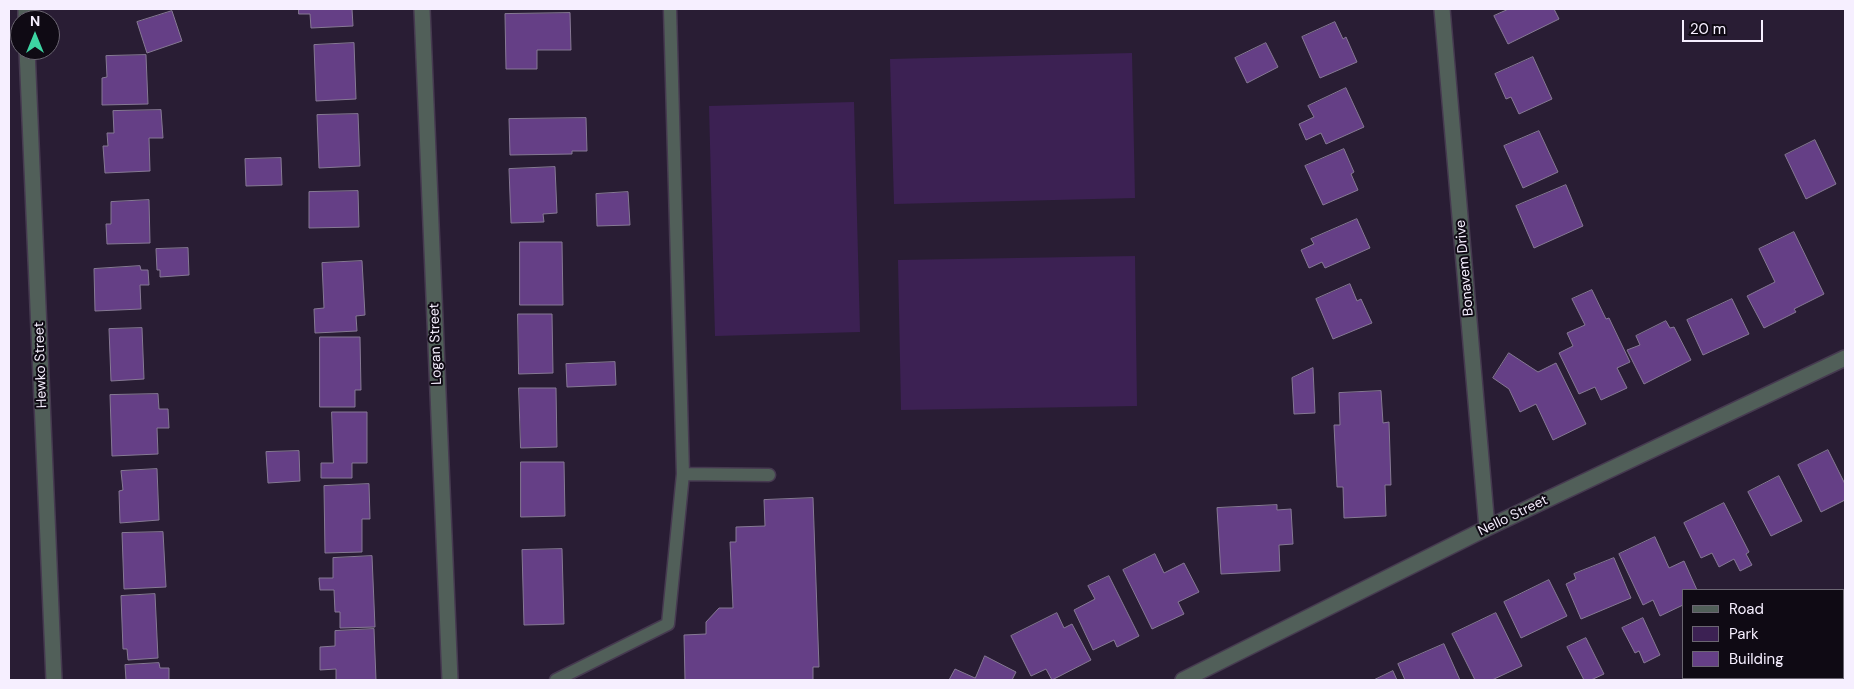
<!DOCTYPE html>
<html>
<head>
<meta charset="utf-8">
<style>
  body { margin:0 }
  #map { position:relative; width:1854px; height:689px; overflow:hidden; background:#291d34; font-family:"DM Sans",sans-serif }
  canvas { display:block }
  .frame { position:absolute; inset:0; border:10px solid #f6efff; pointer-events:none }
  .legend { position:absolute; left:1682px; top:589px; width:162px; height:90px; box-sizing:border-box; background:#0f0a14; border:1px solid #6b6672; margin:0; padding:6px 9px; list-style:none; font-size:15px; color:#f6efff }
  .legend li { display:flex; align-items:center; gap:10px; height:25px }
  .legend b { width:25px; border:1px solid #6b6672 }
  .north { position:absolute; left:10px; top:10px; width:50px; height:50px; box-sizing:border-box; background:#0f0a14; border:1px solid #6b6672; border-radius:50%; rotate:0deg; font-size:14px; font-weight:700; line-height:20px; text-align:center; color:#f6efff }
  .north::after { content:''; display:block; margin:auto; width:18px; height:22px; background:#3dd4a3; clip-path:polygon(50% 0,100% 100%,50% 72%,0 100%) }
  .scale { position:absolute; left:1682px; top:20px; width:81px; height:22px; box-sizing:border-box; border:2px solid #f6efff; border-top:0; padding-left:6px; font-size:15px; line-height:18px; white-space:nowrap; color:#f6efff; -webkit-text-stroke:4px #0f0a14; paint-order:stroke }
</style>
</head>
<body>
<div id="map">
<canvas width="1854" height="689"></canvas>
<div class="frame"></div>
<ul class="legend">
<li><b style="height:6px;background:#515f59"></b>Road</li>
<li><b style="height:14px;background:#3c2153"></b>Park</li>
<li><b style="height:14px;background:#653f86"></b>Building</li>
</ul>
<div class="north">N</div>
<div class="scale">20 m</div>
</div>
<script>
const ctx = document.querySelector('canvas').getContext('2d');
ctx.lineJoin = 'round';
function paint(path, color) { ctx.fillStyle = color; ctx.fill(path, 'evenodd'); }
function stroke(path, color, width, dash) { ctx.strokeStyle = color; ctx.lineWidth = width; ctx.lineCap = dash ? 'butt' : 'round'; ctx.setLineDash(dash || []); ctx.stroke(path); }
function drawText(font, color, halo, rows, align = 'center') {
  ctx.font = font + ' "DM Sans",sans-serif'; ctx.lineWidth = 4; ctx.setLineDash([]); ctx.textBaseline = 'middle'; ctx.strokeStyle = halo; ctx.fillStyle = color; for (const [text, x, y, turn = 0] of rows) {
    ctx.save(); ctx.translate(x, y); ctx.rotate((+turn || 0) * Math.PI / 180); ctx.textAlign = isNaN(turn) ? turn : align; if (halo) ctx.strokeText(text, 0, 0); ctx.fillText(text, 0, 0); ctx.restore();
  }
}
paint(new Path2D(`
  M1132,53L1135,198L894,204L890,59Z
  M854,102L860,332L715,336L709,106Z
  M1135,256L1137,406L901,410L898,260Z`), '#3c2153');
const building = new Path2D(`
  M299,9H352L353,26L311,28L310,14H299Z
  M1509,9H1554L1559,19L1508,44L1494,16Z
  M172,11L182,41L147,53L137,22Z
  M570,13L571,50H537V69H506L505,14Z
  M1335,22L1343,39L1346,37L1357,62L1320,78L1302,37Z
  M354,43L356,99L316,101L314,45Z
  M1266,43L1278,67L1247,83L1235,58Z
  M146,55L148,104L102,105V78L107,77L106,56Z
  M1533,57L1552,99L1519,114L1511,97L1506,99L1495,74Z
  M1346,88L1364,127L1326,144L1321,133L1306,140L1299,124L1314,117L1308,106Z
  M161,110L163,138H149L150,171L105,173L103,146H108L107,133H114L113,111Z
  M358,114L360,166L319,168L317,115Z
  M586,118L587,151H572V154L510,155L509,119Z
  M1539,131L1558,172L1523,188L1504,146Z
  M1815,140L1836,184L1806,199L1785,155Z
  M1344,149L1354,172L1351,174L1358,190L1323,205L1305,166Z
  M281,158L282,185L246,186L245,159Z
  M555,167L557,213L543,214L544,222L511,223L509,169Z
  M1566,185L1583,226L1534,248L1516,206Z
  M358,191L359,227L309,228V192Z
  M628,192L630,225L597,226L596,194Z
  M149,200L150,243L107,244L106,224H111V202Z
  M1357,219L1370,248L1325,268L1322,262L1309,268L1301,250L1314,244L1311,239Z
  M1794,232L1824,294L1794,309L1796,312L1764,328L1747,296L1775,282L1759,249Z
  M520,242H562L563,305H520Z
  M188,248L189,275L160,277V270H157L156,249Z
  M362,261L365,315L356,316L357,331L315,333L314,309L324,308L322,263Z
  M140,266L141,270H148L149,285H140L141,309L95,311L94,269Z
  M1350,284L1357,301L1361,299L1372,323L1333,339L1316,299Z
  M1592,290L1606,319L1609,318L1630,362L1617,368L1627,388L1601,400L1595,387L1579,394L1559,353L1573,346L1567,333L1585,325L1572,299Z
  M1732,299L1749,334L1703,355L1687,320Z
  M518,314H552L553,373L519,374Z
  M1666,321L1670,328L1674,327L1691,360L1644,384L1627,350L1640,345L1636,336Z
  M142,328L144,379L111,381L109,329Z
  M320,337H360L361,390H355V407H320Z
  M1509,353L1538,372L1556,363L1586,424L1553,440L1536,404L1520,412L1509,389L1493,378Z
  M615,362L616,385L567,387L566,364Z
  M1313,368L1315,413L1294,414L1292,378Z
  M519,388H556L557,447L521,448Z
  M1381,391L1383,423L1389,422L1391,485H1385L1386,516L1344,518L1343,487H1337L1334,425H1340L1339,393Z
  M158,394L159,409H168L169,428H157L158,454L112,456L110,395Z
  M332,412H367V463H352V478H321V463H333Z
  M1828,450L1845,484V500L1821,512L1798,465Z
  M299,451L300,481L268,483L266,452Z
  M521,462H564L565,516L521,517Z
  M157,469L159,520L120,523L119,491L123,490L121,471Z
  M1779,476L1802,521L1771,536L1748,492Z
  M369,484L370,519H362V552L325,553L324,486Z
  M813,498L819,667H813V680H685L684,635L706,634V622L719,608H733L730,542H736V527L765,526L764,500Z
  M1724,503L1749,552L1746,554L1752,565L1740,571L1734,559L1719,567L1712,553L1701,558L1684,523Z
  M1277,505V510L1291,509L1293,544L1279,545L1280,571L1221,574L1217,508Z
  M163,532L166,587L124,589L122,533Z
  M1655,537L1669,568L1684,561L1697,590H1683V605L1660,616L1653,600L1643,605L1619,554Z
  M562,549L564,624L524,625L522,550Z
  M1155,554L1164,573L1184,563L1199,592L1178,602L1184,614L1152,629L1123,570Z
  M372,556L375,627L340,628V612H335L334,590H320L319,578H333V558Z
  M1614,558L1631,598L1581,619L1566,584L1576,579L1574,574Z
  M1109,576L1139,636L1117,647L1114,640L1093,650L1074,610L1095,599L1088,586Z
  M1549,580L1567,616L1521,638L1504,602Z
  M155,594L158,658L128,660L127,649H123L121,596Z
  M1057,613L1064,628L1072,624L1091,660L1052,680L1046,669L1031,676L1011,636Z
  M1496,613L1522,666L1492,680H1475L1452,634Z
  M1643,618L1660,655L1644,663L1639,651L1635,653L1622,628Z
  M374,629L376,680H336V669L320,670V647L335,646V631Z
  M1586,638L1604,674L1591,680H1584L1567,647Z
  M1444,644L1460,680H1405L1398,664Z
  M985,656L1016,672L1012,680H949L955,669L975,678Z
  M159,663L160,668H169V680H126L125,665Z
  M1393,671L1397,680H1374Z
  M1843,677H1845V680H1812V678Z`);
paint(building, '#653f86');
stroke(building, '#867994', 1);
const lane = new Path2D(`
  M683,474L769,475
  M556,680L668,624L683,474L670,9`);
const street = new Path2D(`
  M26,9V20
  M422,9L450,680
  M1442,9L1487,528
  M27,50L54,680
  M1183,680L1487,528L1845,358`);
stroke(lane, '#463a50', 15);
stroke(street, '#463a50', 18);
stroke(lane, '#515f59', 12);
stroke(street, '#515f59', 15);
drawText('14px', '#f6efff', '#0f0a14', [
  ["Bonavem Drive",1465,268,-95],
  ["Logan Street",436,344,-92],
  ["Hewko Street",41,365,-92],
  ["Nello Street",1513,516,-26]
]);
</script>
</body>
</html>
